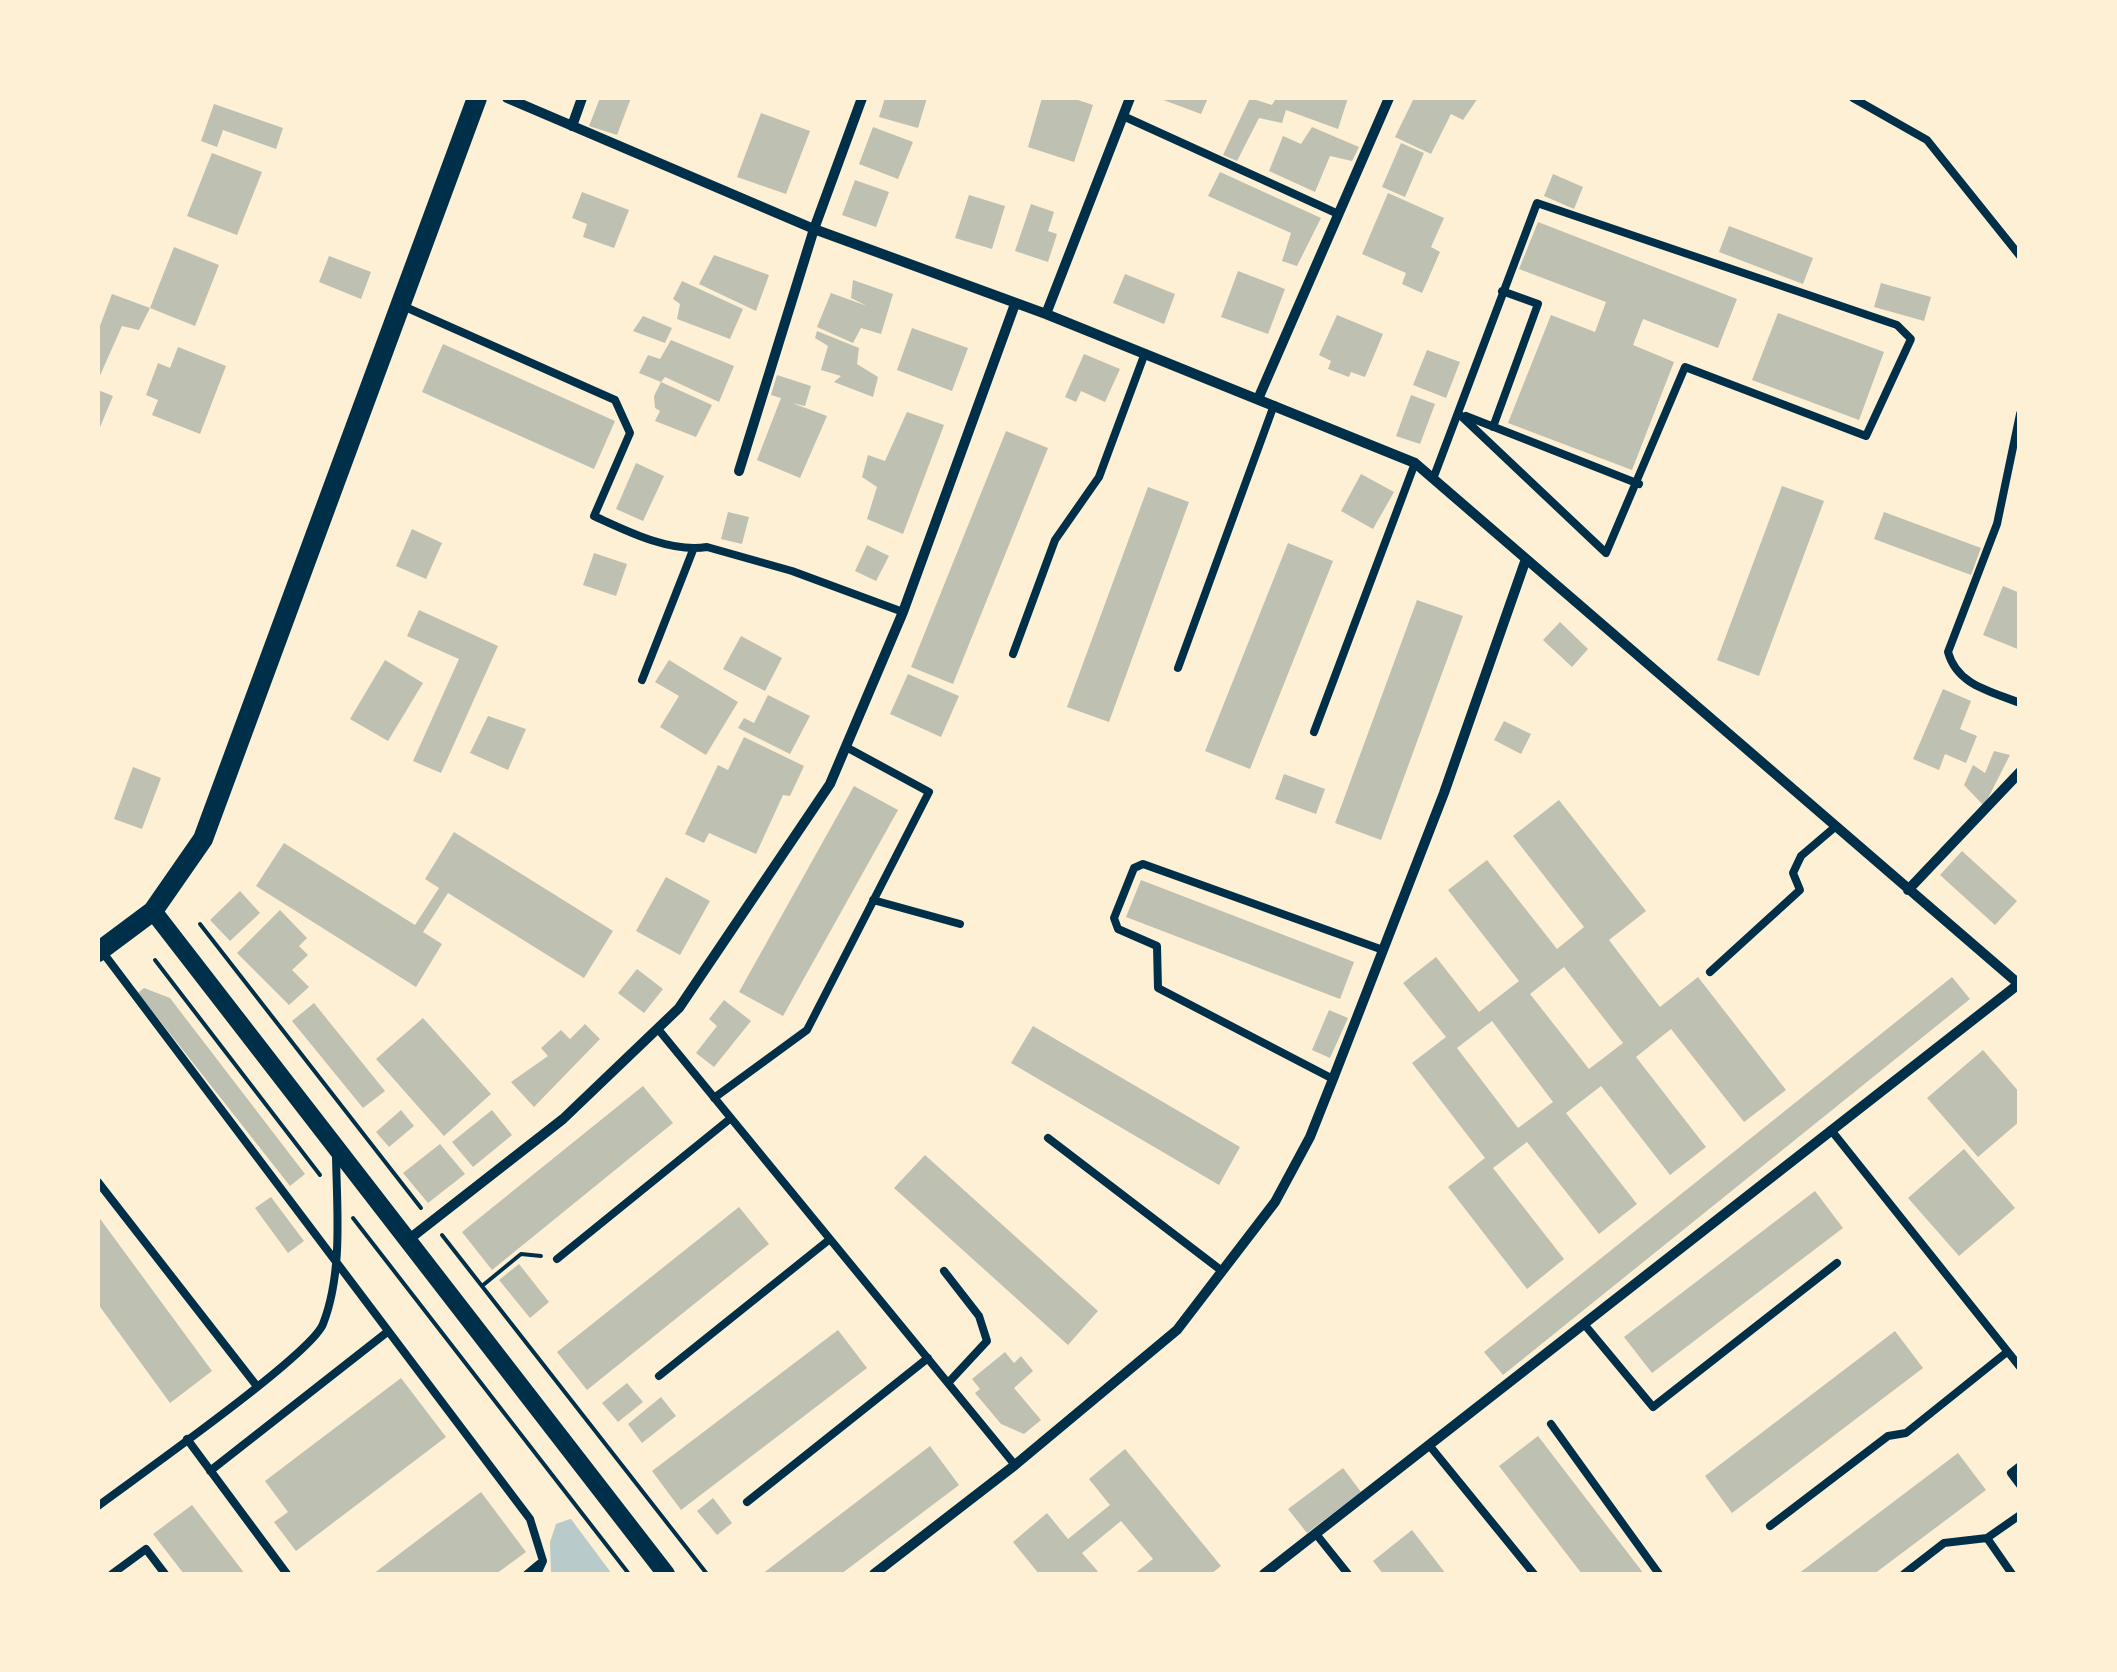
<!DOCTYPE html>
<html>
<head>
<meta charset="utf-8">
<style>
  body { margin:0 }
  #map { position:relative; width:2117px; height:1672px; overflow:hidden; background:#fdf0d5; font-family:Jost,sans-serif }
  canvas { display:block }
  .frame { position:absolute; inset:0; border:100px solid #fdf0d5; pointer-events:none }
</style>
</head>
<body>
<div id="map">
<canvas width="2117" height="1672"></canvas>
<div class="frame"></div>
</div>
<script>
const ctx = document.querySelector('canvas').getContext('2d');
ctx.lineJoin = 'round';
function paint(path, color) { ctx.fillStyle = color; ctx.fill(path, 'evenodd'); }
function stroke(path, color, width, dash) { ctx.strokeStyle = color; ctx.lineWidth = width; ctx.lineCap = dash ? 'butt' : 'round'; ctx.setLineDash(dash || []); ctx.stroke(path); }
paint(new Path2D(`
  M570,1519H571L612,1574H551L550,1542L556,1524Z`), '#b9caca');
paint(new Path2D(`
  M600,98H631L617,135L589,126Z
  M885,98H927L918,128L879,117Z
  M1042,98H1072L1093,105L1074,162L1028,147Z
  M1158,98H1208L1201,114Z
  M1250,98L1272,105L1276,98H1348L1338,129L1286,110L1282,123L1259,118L1237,161L1223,155Z
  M1414,98H1478L1463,120L1451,114L1431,154L1395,137Z
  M214,104L283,128L276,149L223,130L217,147L201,141Z
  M761,113L810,131L786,194L737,177Z
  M873,127L913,142L898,179L859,164Z
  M1312,127L1359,147L1352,161L1330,156L1315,192L1269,171L1283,136L1301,144Z
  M1401,143L1424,153L1405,197L1382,187Z
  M212,153L262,172L237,235L187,216Z
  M1220,172L1321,218L1297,266L1282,261L1291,233L1208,196Z
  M1553,174L1583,187L1574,209L1544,196Z
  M855,180L889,192L876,227L842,215Z
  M582,192L629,210L614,248L583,237L587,224L572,218Z
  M1388,193L1444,218L1431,247L1440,252L1422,293L1402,284L1406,273L1362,254Z
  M969,195L1005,206L992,249L955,238Z
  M1031,204L1054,212L1048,231L1057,234L1048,262L1015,251Z
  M1538,222L1737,299L1718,348L1643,319L1633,345L1674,362L1632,470L1508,423L1551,315L1595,332L1606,302L1519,269Z
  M1729,226L1813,258L1803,284L1719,252Z
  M174,247L219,265L195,326L150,308Z
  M714,255L769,275L756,311L699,284Z
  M329,256L371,272L361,299L319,282Z
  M1238,271L1285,289L1268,334L1221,317Z
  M1125,274L1175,294L1164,324L1113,303Z
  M853,280L893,294L881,334L861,328L853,343L817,327L831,293L867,306L851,298Z
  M682,281L743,309L730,339L677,319L680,304L673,299Z
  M1881,283L1931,297L1924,321L1874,307Z
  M112,294L150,308L139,330L122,326L98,380V331Z
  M1778,313L1884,352L1859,420L1752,380Z
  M1337,315L1383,334L1365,377L1351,372L1349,377L1328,369L1331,361L1319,355Z
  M643,316L672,328L665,343L633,331Z
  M912,328L968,348L952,391L897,370Z
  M817,331L859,348L857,364L878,377L873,397L834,382L841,376L821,370L828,346L815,338Z
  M671,340L734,366L719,402L665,377L661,382L639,373L648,355L660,359Z
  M443,344L615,421L594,469L422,392Z
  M178,347L226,366L200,434L152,415L158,400L146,395L158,363L170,368Z
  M1427,350L1460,362L1446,398L1413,385Z
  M1084,354L1120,369L1105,402L1081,391L1076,402L1065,397Z
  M777,375L811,386L805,406L792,403L827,416L800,478L757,460L781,398L771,395Z
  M661,382L712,405L696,437L655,421L660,411L655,408L654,396Z
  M98,390L113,396L98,432Z
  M1411,395L1435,404L1420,444L1396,436Z
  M907,412L944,425L903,534L867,519L877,487L862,477L868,455L885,461Z
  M1006,431L1048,448L953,684L911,667Z
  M636,463L664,476L643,521L616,509Z
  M1361,474L1394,492L1373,529L1341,511Z
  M1782,486L1824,501L1759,676L1717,660Z
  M1148,487L1189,502L1109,722L1067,707Z
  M728,512L749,517L742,544L721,539Z
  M1884,512L1981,548L1971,575L1874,539Z
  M412,529L442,543L426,579L396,566Z
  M1288,543L1333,561L1250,769L1205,751Z
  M867,545L889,556L876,581L855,571Z
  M594,553L627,564L616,596L583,585Z
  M2003,586L2020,593V650L1983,635Z
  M1417,600L1463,616L1381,840L1335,823Z
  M419,610L498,646L441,773L413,761L459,659L407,636Z
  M1560,622L1588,649L1572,667L1543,640Z
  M741,636L782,658L765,691L723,669Z
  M385,660L423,683L388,741L350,719Z
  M669,660L738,702L706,755L660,727L679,696L655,682Z
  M908,674L959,696L941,737L890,714Z
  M1943,689L1971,701L1960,729L1977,736L1966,763L1945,754L1939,770L1913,759Z
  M768,695L810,716L790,754L738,728L744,718L754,723Z
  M488,716L526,729L508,770L470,753Z
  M1504,721L1531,734L1521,754L1494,740Z
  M744,737L804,766L790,796L783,795L756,854L709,833L704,843L685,834L718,765L728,770Z
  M1994,751L2010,755L1984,806L1964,785L1973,765L1985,773Z
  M133,767L161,778L142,829L114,819Z
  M1284,774L1325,789L1316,814L1275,799Z
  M854,786L898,810L783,1016L739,992Z
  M1559,800L1646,911L1609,940L1660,1007L1698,977L1786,1090L1744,1122L1671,1029L1636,1057L1706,1147L1670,1175L1601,1086L1566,1113L1637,1204L1599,1234L1527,1142L1493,1168L1564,1259L1527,1289L1448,1187L1485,1158L1412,1063L1446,1037L1403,983L1436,957L1479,1012L1519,981L1448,890L1487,860L1557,949L1584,927L1513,836ZM1564,967L1623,1043L1589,1069L1530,994ZM1492,1021L1553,1102L1518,1128L1457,1048Z
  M454,832L613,931L584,978L448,893L423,932L442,944L416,987L256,886L284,843L415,925L439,888L425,879Z
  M1962,851L2017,901L1995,925L1940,875Z
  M666,877L710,901L680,955L636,931Z
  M1141,880L1354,962L1340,999L1126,917Z
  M240,891L260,913L230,941L210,920Z
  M280,910L307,938L299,946L308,955L292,970L309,987L289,1005L237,953Z
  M637,969L663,989L644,1013L618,993Z
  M1952,977L1970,999L1503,1375L1484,1352Z
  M144,988L170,998L305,1174L290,1186L138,993Z
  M724,1000L751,1021L714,1067L696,1053L717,1026L709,1019Z
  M314,1003L385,1091L363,1108L292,1021Z
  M1329,1010L1348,1018L1330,1058L1312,1050Z
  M423,1018L491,1094L444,1136L376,1059Z
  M585,1024L600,1039L534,1107L511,1082L548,1056L541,1048L561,1030L570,1039Z
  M1033,1026L1240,1147L1219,1185L1011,1063Z
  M1983,1050L2020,1093V1121L1978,1157L1927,1098Z
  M643,1086L673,1123L492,1270L462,1232Z
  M401,1110L414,1126L389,1147L376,1132Z
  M492,1110L512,1135L473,1167L452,1142Z
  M440,1144L465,1174L428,1203L403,1173Z
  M1964,1149L2015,1208L1959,1256L1908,1198Z
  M925,1155L1098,1311L1068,1345L894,1188Z
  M1815,1191L1843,1228L1652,1373L1624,1337Z
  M271,1197L304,1241L288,1253L255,1208Z
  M739,1207L769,1244L587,1390L557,1352Z
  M98,1216L212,1371L170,1403L98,1304Z
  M519,1264L549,1302L530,1318L499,1280Z
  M838,1330L867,1368L681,1510L652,1471Z
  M1895,1331L1923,1368L1732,1513L1705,1476Z
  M1005,1352L1014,1363L1021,1356L1033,1371L1014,1388L1041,1420L1024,1434L1001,1424L975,1393L980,1389L972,1379Z
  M401,1378L446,1437L296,1551L274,1522L288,1512L265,1481Z
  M627,1383L643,1402L618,1422L602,1403Z
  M661,1397L676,1416L642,1443L628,1424Z
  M1538,1436L1644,1574H1582L1499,1466Z
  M930,1446L959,1485L841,1574H762Z
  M1125,1449L1221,1566L1211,1574H1134L1153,1559L1121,1521L1082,1553L1100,1574H1039L1013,1542L1047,1513L1068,1539L1110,1505L1089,1479Z
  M1958,1453L1986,1490L1874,1574H1798Z
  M1343,1468L1361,1492L1307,1533L1288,1509Z
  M481,1492L526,1552L496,1574H373Z
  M713,1498L732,1523L717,1535L697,1511Z
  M192,1505L245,1574H184L153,1534Z
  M1412,1530L1446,1574H1383L1373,1561Z`), '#bec0b2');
stroke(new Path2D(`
  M200,924L421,1208
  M155,960L320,1175
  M353,1218L629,1574
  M442,1235L707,1574
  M482,1286L521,1254L541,1256`), '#003049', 4);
stroke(new Path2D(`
  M1853,98L1927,140L2020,256
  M1123,116L1336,213
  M403,306L615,400L630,433L594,516C627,531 670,553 707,547L792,571L903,612
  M2020,414L1997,524L1948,652C1957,685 1990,691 2020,703
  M1466,416L1639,484
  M1493,427L1538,304L1502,291
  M1433,479L1537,203L1897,325L1911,339L1866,436L1685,367L1606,553L1458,413
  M1013,654L1055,540L1099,477L1145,353
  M1178,668L1274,405
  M642,680L693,550
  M1314,732L1415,463
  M873,900L960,924
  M101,950L530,1519L543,1561L537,1574
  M1710,972L1800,890L1793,873L1801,856L1835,827
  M658,1029L1015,1465
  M1333,1079L1158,988L1157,946L1118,929L1114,918L1134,868L1143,864L1383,950
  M714,1098L807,1030L929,792L846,747
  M1831,1130L2020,1367
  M1048,1138L1222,1271
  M98,1182L256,1385
  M557,1259L731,1118
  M944,1271L979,1316L987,1341L948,1383
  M1584,1324L1653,1407L1837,1263
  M659,1376L830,1239
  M1551,1424L1659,1574
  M187,1439L287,1574
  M1429,1445L1534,1574
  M2020,1466L2011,1473L2020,1485
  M210,1471L386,1333
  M747,1502L928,1358
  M98,1506C135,1478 311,1355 323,1324C343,1273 337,1210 336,1157
  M1770,1526L1888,1436L1906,1433L2007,1352
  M1316,1534L1348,1574
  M1987,1538L2012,1574
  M112,1574L146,1549L165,1574
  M527,1574L539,1564
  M1904,1574L1944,1543L1987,1538L2020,1515`), '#003049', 8);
stroke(new Path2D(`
  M507,98L814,229L1046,314L1415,463L2020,985
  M572,126L582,98
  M1046,314L1130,98
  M1258,399L1389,98
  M739,471L814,229L862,98
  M1908,890L2020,772
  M408,1240L563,1119L679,1008L830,784L903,612L1015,304
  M874,1574L1015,1465L1177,1330L1275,1202L1310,1137L1333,1079L1444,793L1526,559
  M1264,1574L2020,983`), '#003049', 10);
stroke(new Path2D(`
  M153,911L666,1574`), '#003049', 18);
stroke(new Path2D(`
  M98,952L153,911L203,839L477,98`), '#003049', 20);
</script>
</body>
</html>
